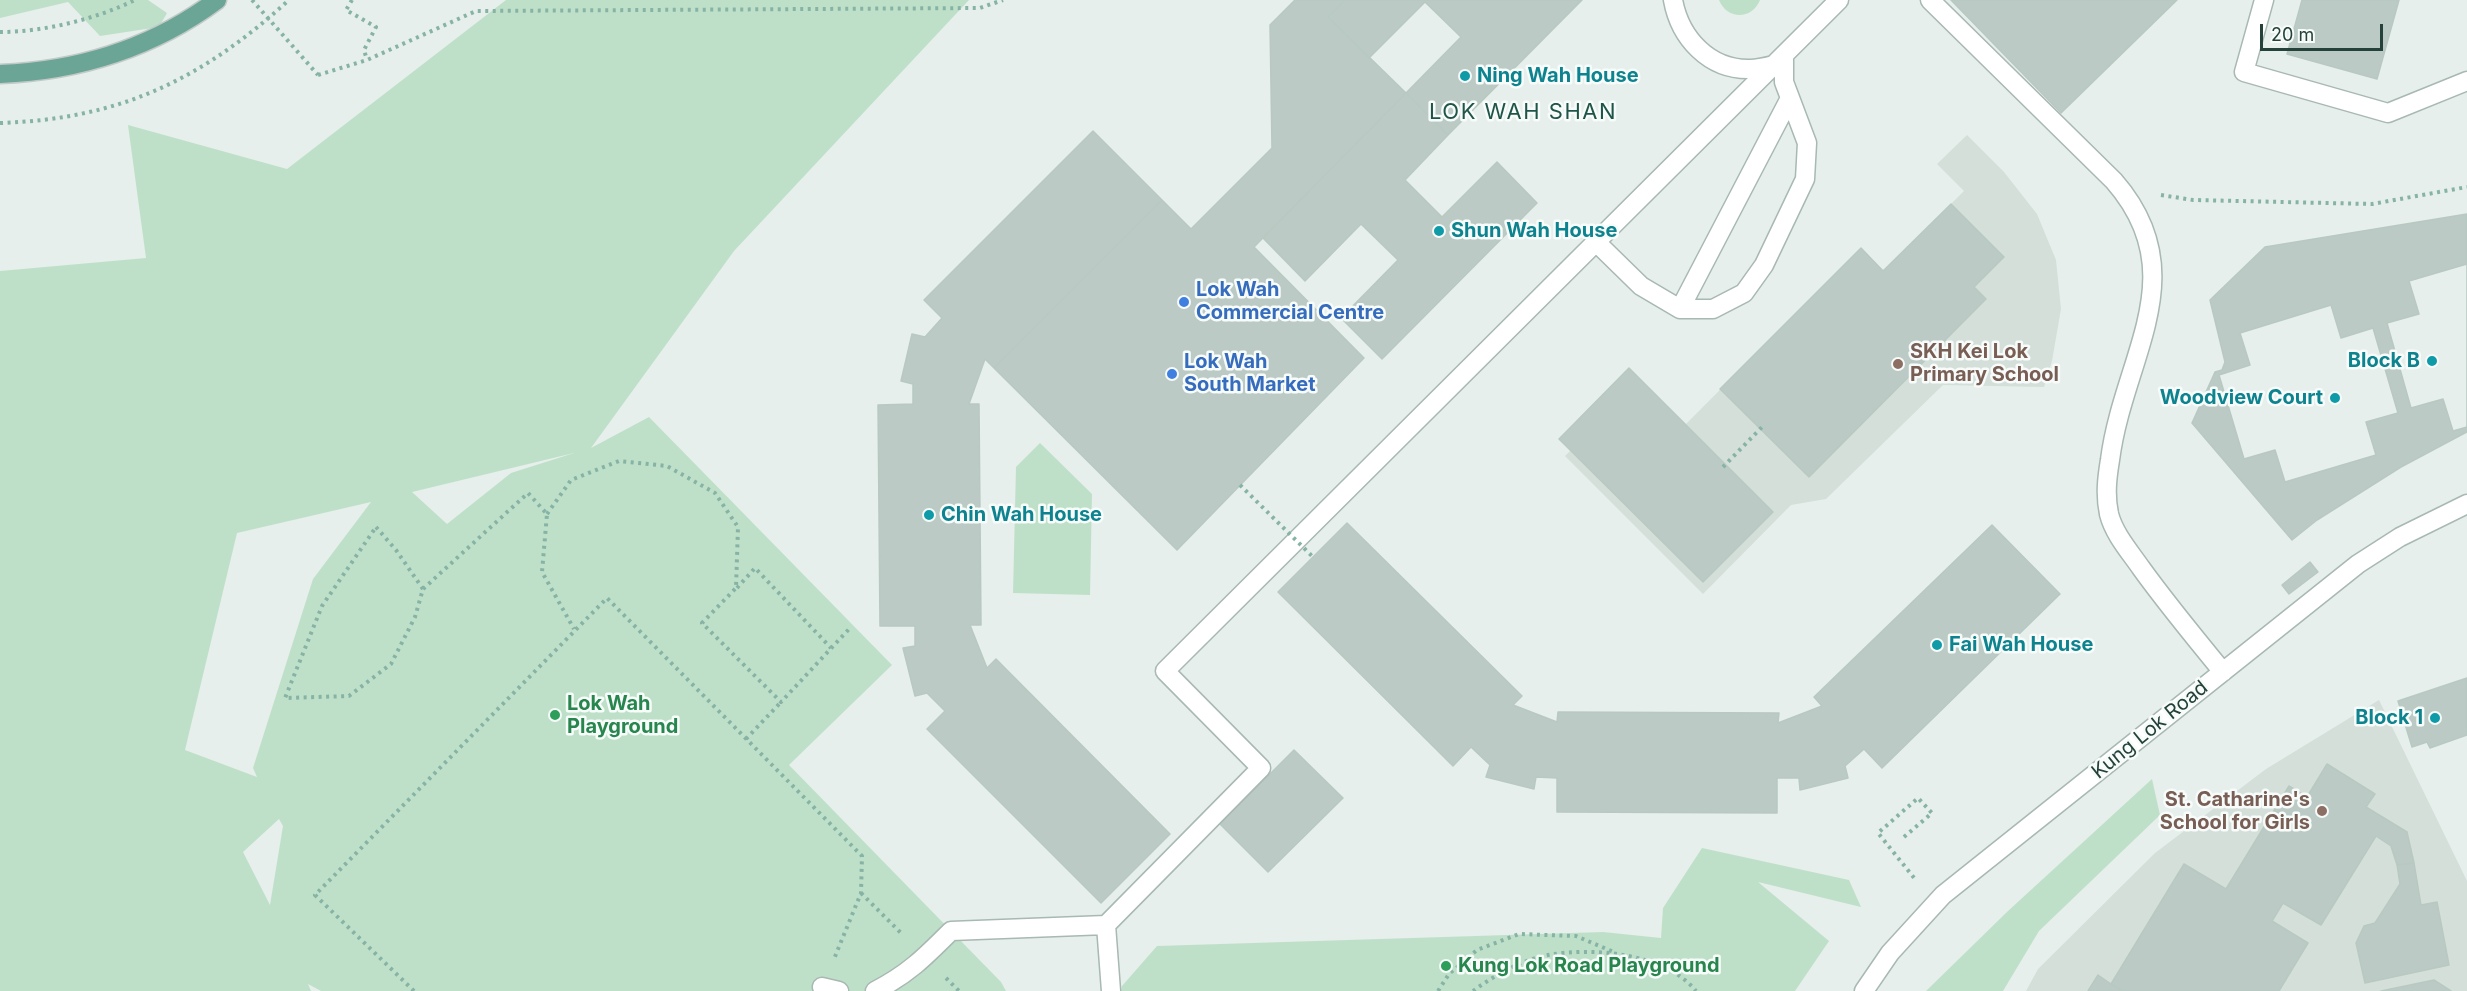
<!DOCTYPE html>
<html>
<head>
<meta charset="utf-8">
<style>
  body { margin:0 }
  #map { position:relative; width:2467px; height:991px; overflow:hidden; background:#e6efeb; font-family:Inter,sans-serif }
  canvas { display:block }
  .scale { position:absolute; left:2260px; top:24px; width:123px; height:27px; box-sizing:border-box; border:3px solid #24423a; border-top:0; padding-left:8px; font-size:18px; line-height:21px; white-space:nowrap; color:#24423a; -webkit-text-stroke:4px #f7fbf9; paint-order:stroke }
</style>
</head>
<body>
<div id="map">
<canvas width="2467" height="991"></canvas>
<div class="scale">20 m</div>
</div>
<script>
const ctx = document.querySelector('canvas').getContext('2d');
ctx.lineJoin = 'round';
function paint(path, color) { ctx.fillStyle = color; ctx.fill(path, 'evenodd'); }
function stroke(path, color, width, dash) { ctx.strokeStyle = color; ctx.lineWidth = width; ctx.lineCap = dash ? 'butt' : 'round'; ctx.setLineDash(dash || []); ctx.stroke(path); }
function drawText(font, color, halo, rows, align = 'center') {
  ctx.font = font + ' Inter,sans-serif'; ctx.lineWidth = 5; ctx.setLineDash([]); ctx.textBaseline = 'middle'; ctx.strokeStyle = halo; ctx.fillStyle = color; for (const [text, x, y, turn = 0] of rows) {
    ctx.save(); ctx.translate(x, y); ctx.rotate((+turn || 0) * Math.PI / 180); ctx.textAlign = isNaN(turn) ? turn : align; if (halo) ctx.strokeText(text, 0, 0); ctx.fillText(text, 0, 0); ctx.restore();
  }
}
paint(new Path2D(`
  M1967,135L2004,172L2037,214L2056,260L2061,309L2052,361L2044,387L1943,385L1826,499L1791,505L1703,594L1565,456L1571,450L1559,439L1629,368L1686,424L1861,248L1884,271L1964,191L1937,164Z
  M2379,700L2467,881V991H2026L2038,969L2155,853L2266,769Z`), '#d4dfda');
paint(new Path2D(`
  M0,0H148L167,13L159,27L100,36L68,2L0,18Z
  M506,0H969L734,251L591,448L649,417L892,665L789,765L1001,982L1006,991H321L308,984L311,991H0V271L146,258L128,125L287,169ZM574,453L511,473L447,524L412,492ZM371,502L313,579L253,768L257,777L185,750L237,533ZM279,819L283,826L270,905L243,852Z
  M1719,0H1760C1752,20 1727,20 1719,0Z
  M1040,443L1092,494L1090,595L1013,593L1016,467Z
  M2152,779L2160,815L2039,931L2003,991H1926L2008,911Z
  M1702,848L1849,880L1861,907L1758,882L1829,941L1795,991H1121L1122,986L1157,946L1603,932L1661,938L1663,908Z`), '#bfe0c8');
const building = new Path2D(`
  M1295,0H1345L1328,17L1406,93L1254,247L1364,358L1177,550L994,368L1162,200L1191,229L1272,148L1270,25Z
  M1345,0H1582L1448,135L1406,93L1461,37L1425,2L1369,58L1328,17Z
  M1951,0H2177L2061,113Z
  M2302,0H2399L2377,79L2287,54Z
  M1406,93L1448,135L1405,180L1442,217L1497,162L1537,203L1382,359L1341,318L1398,260L1361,224L1305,281L1263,238Z
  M1093,131L1162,200L994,368L985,359L969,404H979L981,625H970L987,668L996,659L1170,834L1101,903L927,729L945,711L927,693L915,696L903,648L915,646V626H880L878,405L913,404V384L901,381L912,334L925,337L942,318L924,300Z
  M1951,204L2004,257L1974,287L1986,299L1809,477L1720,389L1861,248L1883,271Z
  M2467,214V432L2401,467L2317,520L2292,540L2192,423L2215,372L2222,370L2225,362L2210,300L2265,247Z
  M2467,264V427L2453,431L2443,399L2411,408L2387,323L2419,314L2409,281Z
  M2331,305L2341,338L2373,328L2398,413L2366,422L2376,455L2285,482L2275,450L2244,459L2219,375L2250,365L2240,333Z
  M1629,368L1773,512L1703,582L1559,439Z
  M1347,523L1522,696L1513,705L1557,722L1558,712L1779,713L1778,723L1822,706L1814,697L1992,525L2060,594L1882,768L1864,749L1845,766L1848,778L1800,790L1799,778H1777V813L1557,812V778L1536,777L1534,789L1486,777L1490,765L1471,747L1453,766L1278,592Z
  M2310,562L2318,572L2289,594L2282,585Z
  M2467,678V735L2430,748L2427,742L2412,747L2398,701Z
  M1294,750L1343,798L1268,872L1220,824Z
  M2327,764L2375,794L2366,807L2407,832L2414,863L2397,865L2391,846L2376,836L2321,925L2283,903L2272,921L2308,943L2279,991H2123L2111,984L2184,864L2226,889L2289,786L2307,797Z
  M2414,863L2421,905L2437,902L2449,965L2365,983L2356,943L2364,926L2375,923L2400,884L2397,865Z
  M2098,975L2111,984L2123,991H2088Z
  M2434,980L2451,991H2381Z`);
paint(building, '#bbcac4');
stroke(building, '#b8c9c2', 1.5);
const minor = new Path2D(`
  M1673,0C1680,38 1709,70 1750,69C1758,69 1766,67 1774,65
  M1930,0L2114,181C2196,275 2123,357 2110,460C2107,478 2105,495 2109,514C2114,534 2130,552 2141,568C2167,604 2195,638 2223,672
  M2264,0L2244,72L2388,113L2467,81
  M1596,242L1641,286L1680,309H1713L1744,293L1764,265L1805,179L1807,143L1784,82V55
  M1680,309L1789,100
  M1106,925L1111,991
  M822,987L839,991
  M875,991C908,974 924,958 951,931L1106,925L1261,768L1165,671L1839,0
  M1864,991L1890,953L1943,895L2358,564L2400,537L2467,504`);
const major = new Path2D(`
  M0,74C79,71 154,47 217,0`);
stroke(minor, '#a8b8b2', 21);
stroke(major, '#c2cac8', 21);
stroke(new Path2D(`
  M352,0L346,10L376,27L364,50L367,60
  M0,32C44,32 96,19 135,0
  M318,75L367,60L476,11L980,8L1003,0
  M0,123C120,119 201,80 289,0
  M2161,195L2193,200L2372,204L2467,187
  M1723,467L1763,426
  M547,514L571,480L619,461L667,466L715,493L738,527L736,588L702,623L781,702L851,627
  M376,527L396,550L423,589L415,617L391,664L349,696L285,698L322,606Z
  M737,588L755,568L831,648
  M423,589L528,493L547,514L542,572L574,629
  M746,739L781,702
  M1904,837L1932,813L1918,798L1878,833L1915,879
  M861,893L903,935
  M946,978L959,991
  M414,991L315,895L607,598L862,856L861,893L834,959
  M1438,991L1449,974L1477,950L1519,934L1576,936L1616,953
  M1473,991C1495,975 1521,960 1548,955C1594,947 1665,953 1696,991`), '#86b3a5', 4, [3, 4.5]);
stroke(minor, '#fff', 18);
stroke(major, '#6aa596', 18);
stroke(new Path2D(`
  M252,0L318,75
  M1240,485L1313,557`), '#86b3a5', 4, [3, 4.5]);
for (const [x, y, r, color] of [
  [1465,76,6,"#0f9aa8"],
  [1439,231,6,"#0f9aa8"],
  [1184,302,6,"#3f7fe0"],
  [2432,361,6,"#0f9aa8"],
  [1898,364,6,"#8d6e63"],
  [1172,374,6,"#3f7fe0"],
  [2335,398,6,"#0f9aa8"],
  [929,515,6,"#0f9aa8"],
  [1937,645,6,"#0f9aa8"],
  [555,715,6,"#2e9e5b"],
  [2435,718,6,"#0f9aa8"],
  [2322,811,6,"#8d6e63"],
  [1446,966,6,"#2e9e5b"]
]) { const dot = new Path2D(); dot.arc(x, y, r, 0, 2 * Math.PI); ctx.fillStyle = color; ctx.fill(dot); stroke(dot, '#f7fbf9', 2); }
drawText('bold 20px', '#0d838f', '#f7fbf9', [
  ["Ning Wah House",1477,76],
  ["Shun Wah House",1451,231],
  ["Block B",2420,361,"right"],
  ["Woodview Court",2323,398,"right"],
  ["Chin Wah House",941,515],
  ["Fai Wah House",1949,645],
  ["Block 1",2423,718,"right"]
], 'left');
drawText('bold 20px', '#366cbe', '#f7fbf9', [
  ["Lok Wah",1196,290],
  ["Commercial Centre",1196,313],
  ["Lok Wah",1184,362],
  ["South Market",1184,385]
], 'left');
drawText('bold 20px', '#785e54', '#f7fbf9', [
  ["SKH Kei Lok",1910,352],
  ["Primary School",1910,375],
  ["St. Catharine's",2310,800,"right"],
  ["School for Girls",2310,823,"right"]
], 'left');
drawText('bold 20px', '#27864d', '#f7fbf9', [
  ["Lok Wah",567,704],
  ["Playground",567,727],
  ["Kung Lok Road Playground",1458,966]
], 'left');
drawText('20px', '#24423a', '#f7fbf9', [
  ["Kung Lok Road",2150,730,-39]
]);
ctx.letterSpacing = '1.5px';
drawText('22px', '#1f5548', '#f7fbf9', [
  ["LOK WAH SHAN",1523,112]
]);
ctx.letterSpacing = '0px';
</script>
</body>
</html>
